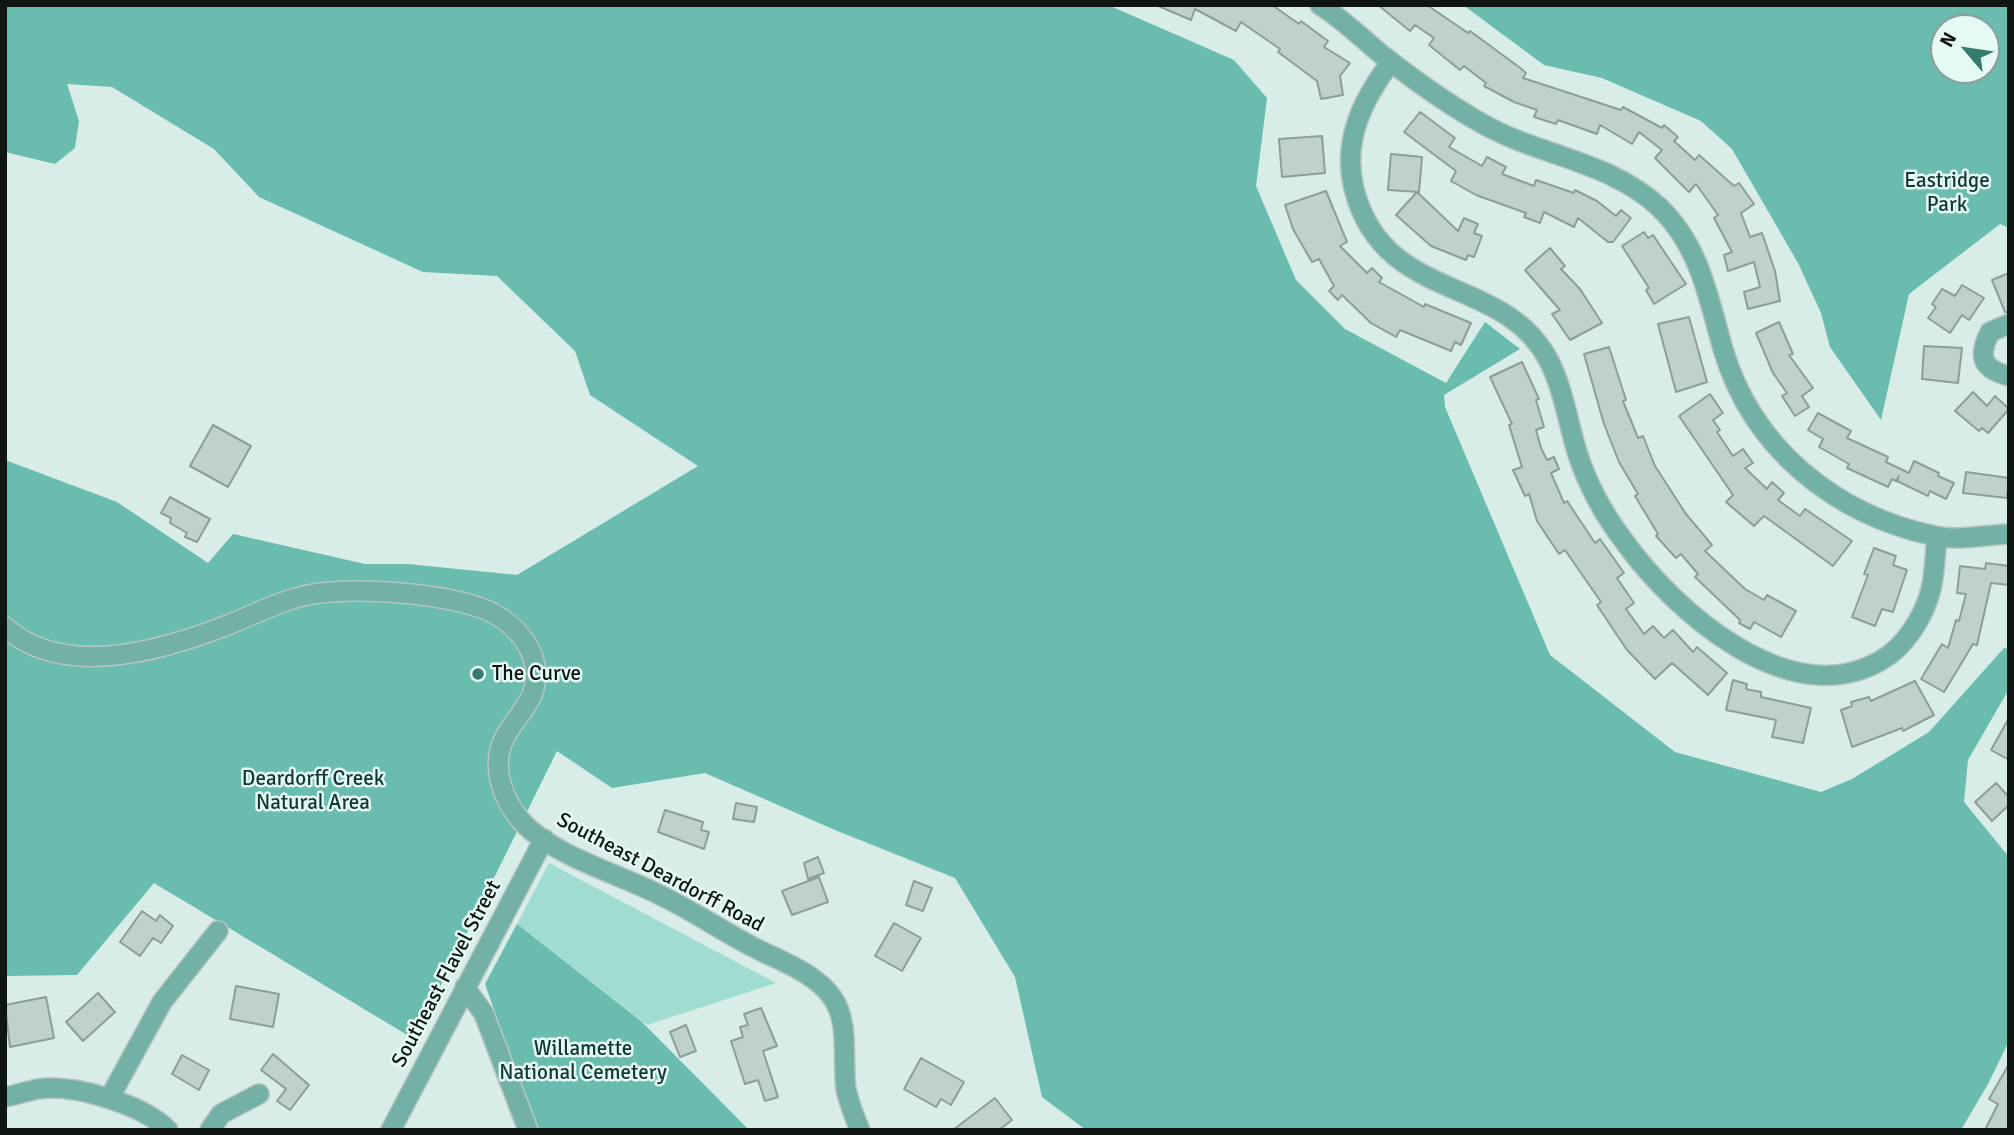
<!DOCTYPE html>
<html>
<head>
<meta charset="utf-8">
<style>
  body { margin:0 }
  #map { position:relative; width:2014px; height:1135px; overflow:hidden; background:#d8ece8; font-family:Signika,sans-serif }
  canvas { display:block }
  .frame { position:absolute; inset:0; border:7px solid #0e1513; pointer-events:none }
  .north { position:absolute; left:1930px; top:14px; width:70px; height:70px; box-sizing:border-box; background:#e5f9f5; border:2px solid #8f9e9b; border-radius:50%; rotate:299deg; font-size:19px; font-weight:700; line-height:28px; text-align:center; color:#0e1513 }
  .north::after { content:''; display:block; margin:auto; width:24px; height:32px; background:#357a6f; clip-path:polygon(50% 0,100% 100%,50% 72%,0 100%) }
</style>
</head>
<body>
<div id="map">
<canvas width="2014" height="1135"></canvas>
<div class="frame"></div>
<div class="north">N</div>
</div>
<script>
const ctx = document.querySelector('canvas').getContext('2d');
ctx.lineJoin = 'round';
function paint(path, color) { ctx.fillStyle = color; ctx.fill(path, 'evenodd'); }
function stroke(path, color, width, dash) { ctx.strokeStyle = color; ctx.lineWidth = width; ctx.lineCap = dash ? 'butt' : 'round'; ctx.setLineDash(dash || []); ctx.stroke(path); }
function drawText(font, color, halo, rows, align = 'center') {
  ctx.font = font + ' Signika,sans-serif'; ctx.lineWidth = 5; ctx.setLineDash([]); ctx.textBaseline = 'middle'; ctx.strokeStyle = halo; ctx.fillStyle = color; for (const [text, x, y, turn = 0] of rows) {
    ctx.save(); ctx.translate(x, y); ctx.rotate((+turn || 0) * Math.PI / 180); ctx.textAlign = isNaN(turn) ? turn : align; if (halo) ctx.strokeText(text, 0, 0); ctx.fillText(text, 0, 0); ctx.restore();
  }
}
paint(new Path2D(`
  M549,863L776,983L647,1025L517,924Z`), '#a0dcd1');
paint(new Path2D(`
  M5,5H1108L1234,60L1267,98L1256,186L1296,280L1345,329L1446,383L1485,322L1520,349L1444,395L1445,407L1550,655L1675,752L1821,792L1852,779L1929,732L2004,648L2009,649V689L1968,760L1964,802L2009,857V1041L1988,1084L1961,1130H1086L1042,1097L1015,977L955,878L835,830L705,773L612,788L557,751L414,1039L154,883L77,975L5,976V460L117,502L208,563L233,534L365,564H408L517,575L698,466L590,395L575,351L497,276L423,272L259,197L214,149L112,87L67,84L79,121L75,148L55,164L5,152Z
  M1463,5H2009V228L2000,224L1909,294L1881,420L1830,347L1821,313L1798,263L1732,149L1701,121L1602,78L1544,65ZM1944,28H1986V70H1944Z
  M517,924L641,1021L749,1130H536L485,984Z`), '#69bcae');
const building = new Path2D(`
  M1156,5H1272L1299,24L1301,21L1328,41L1324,47L1350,63L1340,76L1343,95L1321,99L1317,81L1278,52L1280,49L1241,22L1236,31L1195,9L1191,20Z
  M1378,5H1427L1468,33L1470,31L1519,67L1526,73L1523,78L1621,110L1623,107L1662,128L1664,125L1678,137L1674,141L1695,160L1699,155L1734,186L1739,183L1754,204L1741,213L1750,237L1762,233L1775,271L1780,301L1748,309L1744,292L1760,287L1754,262L1728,271L1724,255L1732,252L1714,218L1718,215L1696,184L1689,192L1655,158L1662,150L1639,132L1632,144L1600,125L1597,134L1558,120L1556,124L1534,117L1537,110L1514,102L1484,86L1486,83L1464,66L1460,70L1429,45L1434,38L1415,25L1410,31Z
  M1420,112L1455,138L1449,147L1482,166L1487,157L1506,167L1502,174L1534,186L1536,180L1574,193L1575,190L1597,201L1616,216L1621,210L1631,218L1613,242H1608L1578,218L1574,227L1544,212L1540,223L1524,217L1526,213L1476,195L1451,181L1456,171L1404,132Z
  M1322,136L1325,173L1282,177L1279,139Z
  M1391,154L1422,157L1419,192L1388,190Z
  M1326,191L1347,242L1340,246L1367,273L1372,268L1382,278L1379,282L1424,307L1425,304L1471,323L1461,345L1455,342L1451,351L1400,330L1396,337L1371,323L1342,295L1338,300L1329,291L1334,286L1319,259L1312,262L1293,229L1285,205Z
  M1417,192L1458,231L1464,218L1478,224L1474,233L1482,236L1474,257L1468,255L1466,260L1431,246L1396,215Z
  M1644,232L1648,238L1653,235L1686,284L1654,304L1646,290L1649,288L1622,246Z
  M1550,248L1565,266L1561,269L1580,289L1602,323L1570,340L1552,314L1560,310L1525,270Z
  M2009,273V312H2005L1992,280Z
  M1962,285L1984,298L1969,320L1962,315L1950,333L1928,318L1936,307L1932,304L1942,289L1955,296Z
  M1689,317L1707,382L1676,392L1658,324Z
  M1779,322L1793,354L1789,355L1813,388L1802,396L1809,407L1795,416L1782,396L1787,393L1773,373L1756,333Z
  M1924,346L1962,348L1958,383L1922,379Z
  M1609,347L1626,400L1623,401L1638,438L1643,436L1655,466L1686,514L1712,545L1705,551L1745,589L1764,600L1767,595L1796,611L1781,637L1754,622L1750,629L1739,623L1740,620L1695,577L1698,574L1681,554L1676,558L1656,536L1658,534L1635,496L1638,494L1619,462L1604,424L1584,354Z
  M1522,362L1539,399L1536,400L1544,427L1536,430L1541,448L1547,460L1554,457L1559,469L1551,473L1564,503L1567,501L1595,543L1600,539L1624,573L1617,578L1634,603L1626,609L1644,634L1653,626L1664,638L1673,630L1693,652L1697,647L1727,673L1708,695L1672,663L1655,679L1627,650L1597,605L1601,602L1565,550L1559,554L1537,521L1529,494L1525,496L1513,470L1522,467L1509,425L1512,424L1490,377Z
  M1973,392L1987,406L1995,396L2009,409L1988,433L1982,428L1979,431L1955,411Z
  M1710,394L1723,413L1713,420L1720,430L1717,432L1733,456L1743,449L1753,463L1745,468L1767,489L1772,482L1784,493L1778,500L1800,516L1805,509L1852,541L1833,566L1764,516L1754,526L1726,502L1733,495L1679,416Z
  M1818,413L1851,431L1847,438L1888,457L1886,462L1909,473L1914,461L1939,473L1938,476L1954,483L1946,499L1930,491L1928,496L1897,481L1899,476L1896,481L1892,479L1888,487L1847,468L1849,464L1819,447L1823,439L1808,430Z
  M213,425L251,446L228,487L190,466Z
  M1966,472L2009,478L2007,498L1963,493Z
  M170,497L210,519L197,542L185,537L187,533L170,523L171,518L161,513Z
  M1874,548L1896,556L1893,565L1907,570L1893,612L1882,609L1875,626L1852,617L1868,575L1864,574Z
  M1986,563L2009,566V585L1991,583L1977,645L1973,644L1944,692L1921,679L1942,644L1948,648L1956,620L1959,621L1966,594L1957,593L1960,566L1985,569Z
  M1733,680L1747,684L1746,689L1761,692V697L1811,708L1803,743L1772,737L1776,720L1726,710Z
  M1915,681L1934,715L1903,731L1902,728L1852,747L1841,710L1852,706L1851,702L1869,697L1871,701Z
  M2009,718V760L1991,750Z
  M1996,783L2009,797V805L1992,821L1975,802Z
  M736,803L757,807L754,822L733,819Z
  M665,810L703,822L701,830L709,832L704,849L658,832Z
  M818,857L824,873L808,879L804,863Z
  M819,877L828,902L792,915L782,891Z
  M914,881L932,888L923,911L906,905Z
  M142,911L156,921L160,915L173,926L161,943L153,938L140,956L120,942Z
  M894,923L921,938L902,971L875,956Z
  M236,986L279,994L273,1027L230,1019Z
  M98,993L115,1012L83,1041L66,1022Z
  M46,997L54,1038L10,1047L5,1005Z
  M761,1008L777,1046L763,1051L778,1097L765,1101L758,1080L745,1084L731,1041L743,1037L740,1027L748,1025L744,1014Z
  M686,1025L696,1051L680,1057L670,1032Z
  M273,1054L309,1085L290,1110L277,1101L286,1089L261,1070Z
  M182,1055L209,1070L199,1090L172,1074Z
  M921,1058L964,1082L951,1105L941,1099L936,1107L904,1089Z
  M2009,1064V1130H1985L1998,1104L1989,1099Z
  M995,1098L1012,1120L999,1130H953Z`);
paint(building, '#bed1cd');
stroke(building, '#8b9e9a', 2);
const minor = new Path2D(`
  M1320,5C1342,19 1362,38 1382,55C1414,80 1447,104 1483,124C1539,156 1610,161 1659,207C1700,246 1708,297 1723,349C1752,448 1835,515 1935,536C1957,541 1986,535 2009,534
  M1391,62C1363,99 1342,140 1354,189C1384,305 1504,273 1549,361C1563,388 1568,422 1577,452C1587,483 1604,515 1624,541C1674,611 1789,713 1880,661C1905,647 1924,617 1931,589C1935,572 1935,554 1937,537
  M2009,324L1990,332C1978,356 1981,369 2009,376
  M5,627C62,679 161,651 225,626C254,615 283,599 313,594C357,587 439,593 481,608C515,620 547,656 532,695C525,710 513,722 505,737C490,765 502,800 523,823C557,858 623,875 666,898C696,913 724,932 753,947C780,961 814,972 832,997C850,1022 842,1060 846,1089C849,1103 854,1116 860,1130
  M465,987L484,1014L528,1130
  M5,1097C16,1095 27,1091 38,1089C74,1084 142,1104 168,1130
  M110,1097L162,1002L218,931
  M210,1130L221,1114L259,1094
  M391,1130L544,839`);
stroke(minor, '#b4c5c2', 22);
stroke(minor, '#73b0a5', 19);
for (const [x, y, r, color] of [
  [478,674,7,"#357a6f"]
]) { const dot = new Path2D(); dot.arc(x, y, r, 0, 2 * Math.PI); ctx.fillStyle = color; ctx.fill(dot); stroke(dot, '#e5f9f5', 2.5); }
drawText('21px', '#0f3832', '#e5f9f5', [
  ["Eastridge",1947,181],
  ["Park",1947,205],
  ["Deardorff Creek",313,779],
  ["Natural Area",313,803],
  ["Willamette",583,1049],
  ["National Cemetery",583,1073]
]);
drawText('21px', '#0e1513', '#e5f9f5', [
  ["The Curve",492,674]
], 'left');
drawText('21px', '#0e1513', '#e5f9f5', [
  ["Southeast Deardorff Road",660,873,28],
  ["Southeast Flavel Street",447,974,-62]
]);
</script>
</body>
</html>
